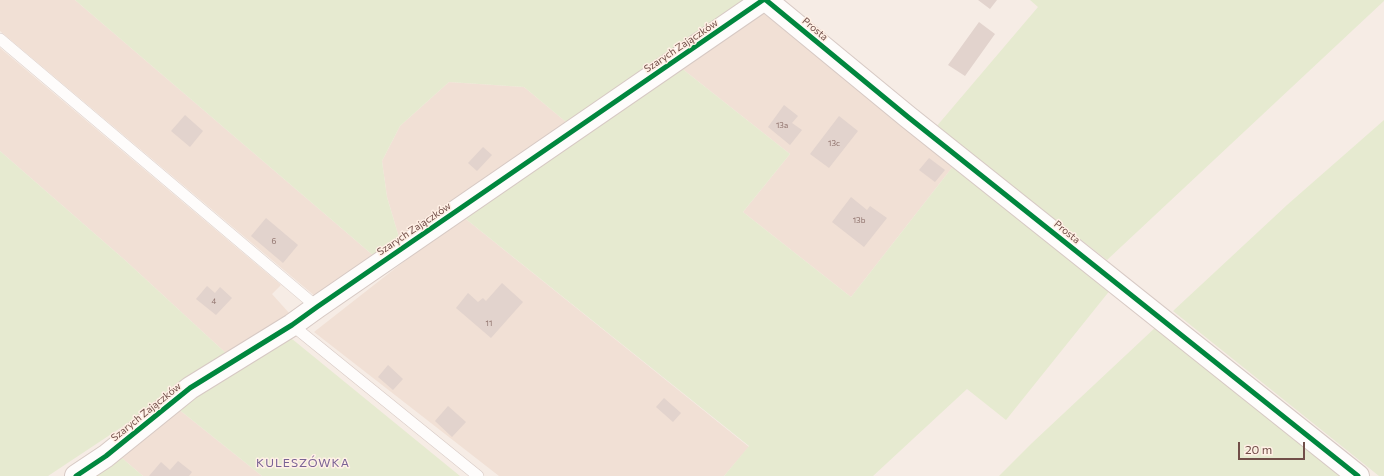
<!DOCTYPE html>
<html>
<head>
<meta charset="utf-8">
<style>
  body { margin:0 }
  #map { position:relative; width:1384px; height:476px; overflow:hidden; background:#f6ece5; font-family:Commissioner,sans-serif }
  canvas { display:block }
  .scale { position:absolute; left:1238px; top:442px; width:67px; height:18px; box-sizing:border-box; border:2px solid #714e48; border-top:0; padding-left:5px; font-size:12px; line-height:14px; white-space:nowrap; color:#714e48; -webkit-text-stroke:3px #fff0e5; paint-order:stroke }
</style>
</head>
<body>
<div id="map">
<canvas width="1384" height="476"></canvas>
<div class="scale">20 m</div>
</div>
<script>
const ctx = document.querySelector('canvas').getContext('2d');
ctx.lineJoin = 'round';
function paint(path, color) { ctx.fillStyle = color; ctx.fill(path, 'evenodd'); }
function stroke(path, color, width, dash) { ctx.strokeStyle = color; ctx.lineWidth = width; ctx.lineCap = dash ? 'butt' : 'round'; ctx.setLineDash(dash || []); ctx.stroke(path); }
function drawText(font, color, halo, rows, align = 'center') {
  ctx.font = font + ' Commissioner,sans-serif'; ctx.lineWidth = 3; ctx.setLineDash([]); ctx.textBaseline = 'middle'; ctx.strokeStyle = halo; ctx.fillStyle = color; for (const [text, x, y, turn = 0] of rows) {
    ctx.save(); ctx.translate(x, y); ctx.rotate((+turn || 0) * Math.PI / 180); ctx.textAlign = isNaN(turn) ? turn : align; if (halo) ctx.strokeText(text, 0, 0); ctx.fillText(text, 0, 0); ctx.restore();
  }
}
paint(new Path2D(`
  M0,0H75L375,257L316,297L0,31Z
  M762,12L954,165L851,297L743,212L790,154L680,67Z
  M0,48L281,285L272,294L290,314L229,356L126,261L0,151Z
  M449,82L524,87L566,122L401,244L387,197L382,161L400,126Z
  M462,216L749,447L724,476H499L314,332Z
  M177,408L262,476H143L122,458Z`), '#f1e0d5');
paint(new Path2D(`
  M75,0H748L566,122L524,87L449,82L400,126L382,161L387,197L401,244L375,257Z
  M1030,0H1384V1L1107,260L936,127L1038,7Z
  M680,67L790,154L743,212L851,297L954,165L1111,289L1006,420L967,389L873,476H724L749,446L462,216Z
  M1384,120V476H1379L1173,311L1287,205Z
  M0,151L126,261L229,356L48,476H0Z
  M1158,325L1346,476H999L1032,443Z
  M286,334L460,476H262L177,408Z
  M122,458L143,476H96Z`), '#e6ead0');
paint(new Path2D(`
  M978,0H997L990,9Z
  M979,22L995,34L965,76L948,65Z
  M784,105L798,116L792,123L802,130L790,145L768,127Z
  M185,115L203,131L190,147L171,131Z
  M839,116L858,131L829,168L810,154Z
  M483,147L492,155L477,171L468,163Z
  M929,158L945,170L935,182L919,170Z
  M851,197L867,210L870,206L887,218L864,247L832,222Z
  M266,218L298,245L283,263L251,236Z
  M502,283L523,302L491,338L456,308L468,293L478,302L483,298L486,301Z
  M207,286L215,293L220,287L232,298L216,315L196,299Z
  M388,365L403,379L393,390L378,377Z
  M664,398L681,413L673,422L656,407Z
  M448,406L466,422L452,437L435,421Z
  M178,461L192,472L189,476H149L161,462L170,470Z`), '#e2d3cd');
const service = new Path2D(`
  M0,39L317,307
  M292,325L478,476`);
const minor = new Path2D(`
  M766,0L908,117L1358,476
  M76,476L106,456L190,388L292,325L317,307L763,0`);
stroke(service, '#d7c9c4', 12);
stroke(minor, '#d7c9c4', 24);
stroke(service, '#fefcfb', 11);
stroke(minor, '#fefcfb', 22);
stroke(new Path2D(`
  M766,0L908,117L1358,476
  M76,476L106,456L190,388L292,325L317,307L763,0`), '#00873e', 5);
drawText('8px', '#8f726c', null, [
  ["13a",782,125],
  ["13c",834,143],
  ["13b",859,220],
  ["6",274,241],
  ["4",214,301],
  ["11",489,323]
]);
drawText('10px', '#714e48', '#fff0e5', [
  ["Prosta",815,29,40],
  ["Szarych Zajączków",681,46,-34],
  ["Szarych Zajączków",414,229,-34],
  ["Prosta",1067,232,39],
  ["Szarych Zajączków",146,412,-39]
]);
ctx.letterSpacing = '1px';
drawText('12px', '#7a6395', '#fff0e5', [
  ["KULESZÓWKA",303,463]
]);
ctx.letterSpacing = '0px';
</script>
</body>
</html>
